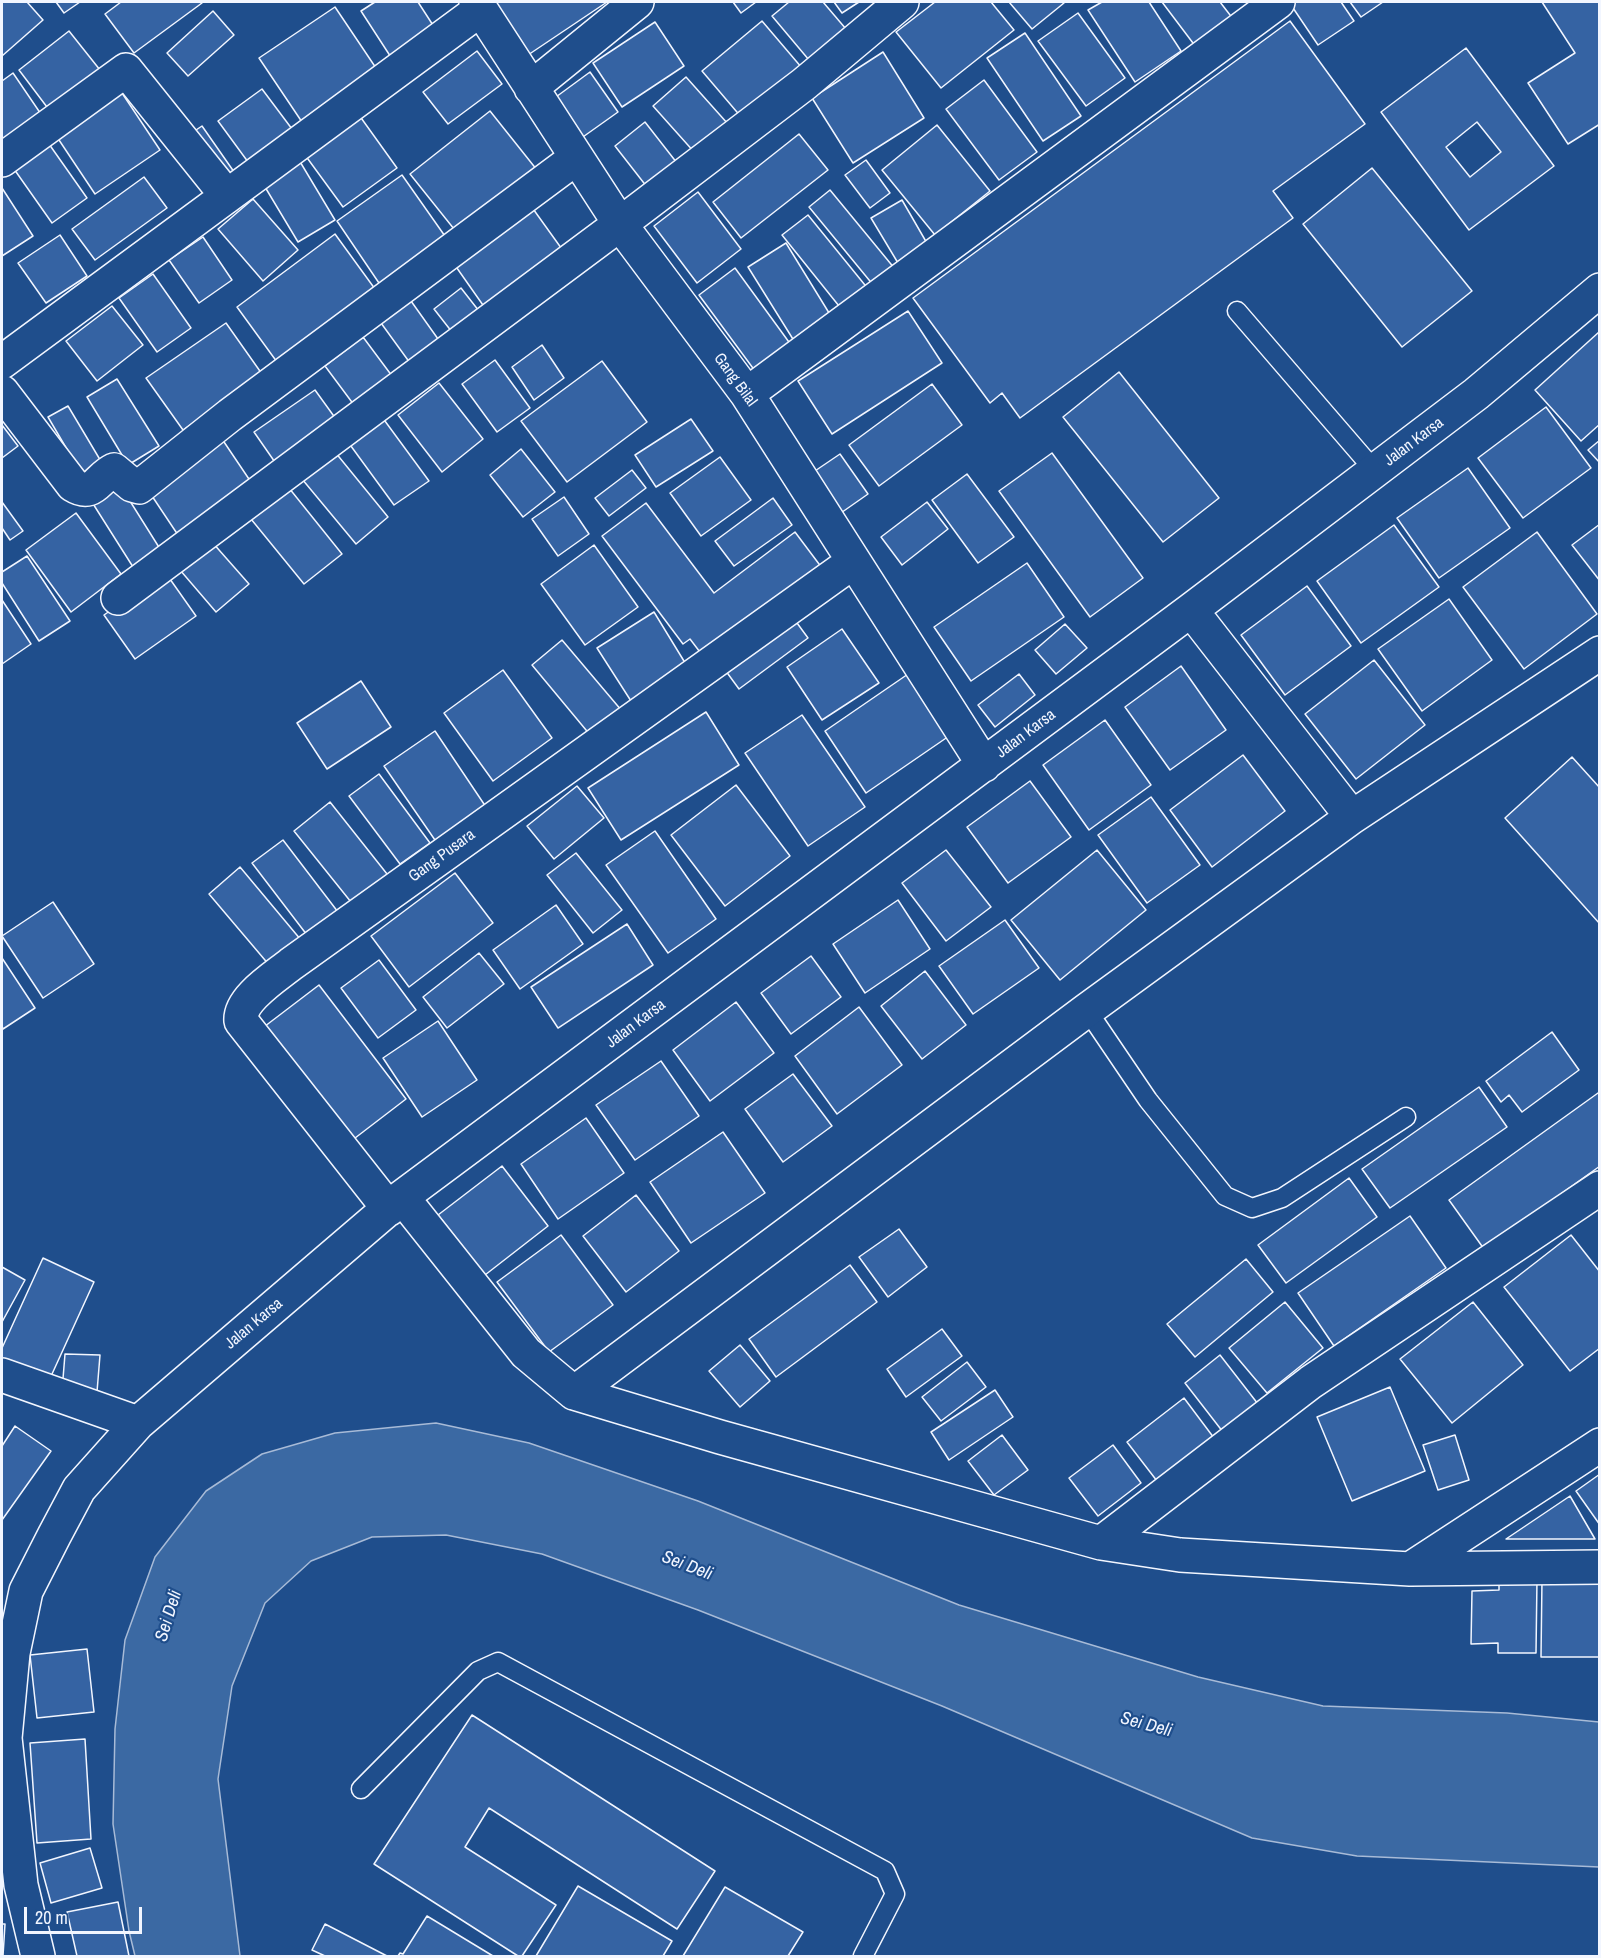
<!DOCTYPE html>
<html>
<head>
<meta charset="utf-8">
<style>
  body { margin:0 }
  #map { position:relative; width:1601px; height:1958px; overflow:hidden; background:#1f4e8c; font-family:"Archivo Narrow",sans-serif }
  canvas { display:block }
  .frame { position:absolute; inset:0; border:3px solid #f2f6ff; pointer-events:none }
  .scale { position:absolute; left:24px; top:1907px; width:118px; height:27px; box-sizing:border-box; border:3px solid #f2f6ff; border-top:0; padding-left:8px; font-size:18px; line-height:21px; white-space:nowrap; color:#f2f6ff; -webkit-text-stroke:4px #1f4e8c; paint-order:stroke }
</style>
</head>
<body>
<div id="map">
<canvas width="1601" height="1958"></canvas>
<div class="frame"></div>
<div class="scale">20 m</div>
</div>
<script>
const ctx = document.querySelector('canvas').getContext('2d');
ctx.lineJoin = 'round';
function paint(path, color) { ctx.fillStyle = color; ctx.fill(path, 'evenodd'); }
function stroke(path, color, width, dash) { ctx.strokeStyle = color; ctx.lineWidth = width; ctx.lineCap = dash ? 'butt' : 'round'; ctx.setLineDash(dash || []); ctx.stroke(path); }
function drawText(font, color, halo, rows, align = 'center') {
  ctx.font = font + ' "Archivo Narrow",sans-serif'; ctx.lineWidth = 4.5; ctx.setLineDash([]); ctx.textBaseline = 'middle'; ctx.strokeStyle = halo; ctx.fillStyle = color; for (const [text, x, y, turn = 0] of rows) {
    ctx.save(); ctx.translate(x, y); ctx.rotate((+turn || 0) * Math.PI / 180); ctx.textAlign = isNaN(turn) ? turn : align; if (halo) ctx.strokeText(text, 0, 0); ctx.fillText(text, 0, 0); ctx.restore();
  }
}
const water = new Path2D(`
  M436,1423L529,1443L698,1501L959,1605L1198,1677L1323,1706L1507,1713L1599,1722V1867L1357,1856L1252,1838L942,1706L698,1610L542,1554L446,1535L372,1537L311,1561L265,1603L232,1686L218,1779L240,1956H135L129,1931L113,1824L115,1729L125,1640L155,1557L206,1491L262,1454L335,1433Z`);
paint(water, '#3b69a3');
stroke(water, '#a8bbd7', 1.5);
const building = new Path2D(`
  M2,2H27L43,20L2,56Z
  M56,2H80L64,13Z
  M121,2H200L202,3L134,53L105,14Z
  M375,2H418L440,36L396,65L361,11Z
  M494,2H607L525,57Z
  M733,2H756L741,13Z
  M789,2H823L846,29L809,60L772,16Z
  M834,2H859L842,13Z
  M935,2H991L1014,30L941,88L896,32Z
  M1009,2H1062L1064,3L1032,29Z
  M1102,2H1149L1181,51L1135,82L1088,10Z
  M1162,2H1220L1237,24L1199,51Z
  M1289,2H1341L1354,21L1318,45Z
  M1350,2H1383L1361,17Z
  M1542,2H1600V124L1568,144L1528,83L1575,53Z
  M335,7L380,74L304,125L259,58Z
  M213,11L234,35L188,76L167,53Z
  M1078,13L1125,78L1086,106L1038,41Z
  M762,21L802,68L742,118L702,71Z
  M1290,21L1365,124L1273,191L1293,218L1020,418L1002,393L990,403L913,298Z
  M655,22L684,66L622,107L593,63Z
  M69,31L104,75L53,115L19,70Z
  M1025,33L1081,116L1043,141L987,58Z
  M1466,48L1554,166L1469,230L1381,112ZM1477,122L1501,152L1470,177L1446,147Z
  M477,51L502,84L448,124L423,92Z
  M883,52L924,118L853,163L812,98Z
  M590,72L618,112L573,144L545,105Z
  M13,73L45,120L2,150V81Z
  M686,77L728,124L695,153L653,106Z
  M984,80L1037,152L999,180L946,109Z
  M262,89L295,133L251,166L218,121Z
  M122,93L160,150L95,194L57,137Z
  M490,111L537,170L458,234L410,174Z
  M359,115L397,168L343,207L305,155Z
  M645,122L677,163L647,187L615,146Z
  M937,125L990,191L935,235L882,170Z
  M202,126L239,179L225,185L187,136Z
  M799,134L828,170L741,238L713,202Z
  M49,144L87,198L52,223L14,169Z
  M299,160L335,220L298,242L262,182Z
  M866,160L890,193L870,208L845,175Z
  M1372,168L1472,291L1402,347L1303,224Z
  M402,175L447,239L381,286L337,221Z
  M144,177L167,208L95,260L72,229Z
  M2,188L33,236L2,256Z
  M830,190L895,269L874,286L809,207Z
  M698,192L741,249L697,283L654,226Z
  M253,199L298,250L263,281L218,229Z
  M902,200L928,245L898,263L871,218Z
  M531,206L564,252L485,308L452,261Z
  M808,215L869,290L843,311L782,235Z
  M335,234L375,289L277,362L237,307Z
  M60,235L87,276L46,303L18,263Z
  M203,237L232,280L199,303L169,260Z
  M786,243L834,321L796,344L748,267Z
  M735,268L794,349L758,375L699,295Z
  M153,274L191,328L157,352L119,298Z
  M461,288L486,320L459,341L434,309Z
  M411,301L448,353L418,374L381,323Z
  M112,306L143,345L97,381L66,341Z
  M908,311L942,363L832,434L798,381Z
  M226,323L262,374L183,430L146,378Z
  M1599,332L1600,424L1581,441L1535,390Z
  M363,337L398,384L360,413L325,366Z
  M542,345L564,378L534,400L512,367Z
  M495,360L530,408L497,432L462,384Z
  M602,361L647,422L567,482L521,421Z
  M1119,372L1219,498L1163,542L1063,417Z
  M117,379L159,446L128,465L87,397Z
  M439,383L483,439L442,472L398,415Z
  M932,384L962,425L879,486L849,445Z
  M315,390L341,426L279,468L254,432Z
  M68,406L102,463L82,475L48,417Z
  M1546,407L1591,468L1523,518L1478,458Z
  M382,417L429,481L394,505L348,442Z
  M691,419L713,451L656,487L635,455Z
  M2,425L18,446L2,458Z
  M220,436L255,488L180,538L146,487Z
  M1600,440V463L1588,450Z
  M521,449L555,492L523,517L490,475Z
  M335,452L388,517L356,544L302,479Z
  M1052,453L1143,578L1090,617L999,491Z
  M840,454L868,494L838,515L809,475Z
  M720,457L751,500L701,536L670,493Z
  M1468,468L1510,528L1439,578L1397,518Z
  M632,470L646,488L609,516L595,498Z
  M967,474L1014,537L978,563L932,500Z
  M118,482L167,560L140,578L90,499Z
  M289,488L342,554L304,584L251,519Z
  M564,497L589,534L558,556L532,519Z
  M773,498L792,525L734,566L715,541Z
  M2,502L23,531L10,540L2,528Z
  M927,502L948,529L902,565L881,537Z
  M646,503L714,593L795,532L825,572L706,660L690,639L683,644L602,536Z
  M76,513L121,574L71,612L26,550Z
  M1600,524V581L1572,545Z
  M1394,525L1439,587L1361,643L1317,581Z
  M1537,532L1597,614L1524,669L1463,587Z
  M212,542L249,584L216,612L180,570Z
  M594,545L638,607L585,645L541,584Z
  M27,556L70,621L39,641L2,583V572Z
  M1027,563L1064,617L971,681L934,627Z
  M165,572L196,616L135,659L104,615Z
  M1307,586L1351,646L1285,695L1241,635Z
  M1449,599L1492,660L1422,711L1378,649Z
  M2,600L31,644L2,664Z
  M654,612L687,666L631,701L597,648Z
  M789,612L808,638L739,689L720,663Z
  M1065,624L1087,648L1056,674L1035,650Z
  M842,629L879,683L822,720L787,667Z
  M562,640L622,711L591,736L532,665Z
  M1374,660L1425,725L1356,779L1305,714Z
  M1181,666L1226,730L1170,770L1125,707Z
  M503,670L552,738L493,781L444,713Z
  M911,672L952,734L866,793L825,731Z
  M1019,674L1035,695L995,727L978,705Z
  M361,681L391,727L327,769L297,723Z
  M706,712L739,765L621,840L588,788Z
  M802,715L865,807L808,846L745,753Z
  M1105,720L1151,785L1089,830L1043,765Z
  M435,731L488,810L437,843L384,766Z
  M1243,755L1285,811L1212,867L1170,810Z
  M1572,757L1600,788V924L1505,818Z
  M379,774L430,843L400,864L349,796Z
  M1030,781L1071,837L1008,883L967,827Z
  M736,785L790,856L725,906L671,835Z
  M577,786L604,818L554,859L527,826Z
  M1151,797L1200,865L1147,903L1098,835Z
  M330,802L391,879L355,907L294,831Z
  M655,831L716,919L668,953L606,865Z
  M283,840L338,912L307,935L252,863Z
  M946,850L991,907L946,941L902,883Z
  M1097,850L1146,910L1060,980L1011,920Z
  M576,853L622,910L593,933L547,875Z
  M240,867L301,940L270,966L209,894Z
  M455,873L493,923L409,987L371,936Z
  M898,900L930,949L865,993L833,944Z
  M53,902L94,964L43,998L2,936Z
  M556,905L583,944L520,989L493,950Z
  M1005,920L1039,968L973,1014L939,966Z
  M627,924L653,965L558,1028L531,987Z
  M479,953L504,984L447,1028L423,997Z
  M811,956L841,997L791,1034L761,993Z
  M2,958L35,1008L3,1029L2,1026Z
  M379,960L416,1010L378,1038L341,988Z
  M925,971L966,1025L922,1059L881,1006Z
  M319,985L406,1099L342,1148L256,1033Z
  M736,1002L774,1053L710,1101L673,1050Z
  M859,1007L902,1065L837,1114L795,1056Z
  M438,1021L477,1080L422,1117L383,1058Z
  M1552,1032L1579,1070L1522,1112L1509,1095L1501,1102L1486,1081Z
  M661,1061L699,1116L635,1160L596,1105Z
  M793,1074L832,1126L783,1162L745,1109Z
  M1479,1087L1507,1127L1390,1208L1362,1169Z
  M1598,1093L1600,1095V1166L1484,1249L1449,1200Z
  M586,1118L624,1173L558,1219L521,1164Z
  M723,1132L765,1193L691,1243L650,1182Z
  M502,1166L548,1226L485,1275L438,1215Z
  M1349,1178L1377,1217L1286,1283L1258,1245Z
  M636,1195L679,1251L626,1292L583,1236Z
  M1410,1216L1446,1268L1334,1346L1298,1293Z
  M899,1229L927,1267L888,1297L859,1257Z
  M561,1235L613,1305L549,1352L497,1282Z
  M1571,1235L1600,1272V1348L1570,1371L1504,1287Z
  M43,1258L94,1282L47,1385L2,1364V1348Z
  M1246,1259L1273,1292L1195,1357L1167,1324Z
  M850,1265L877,1302L776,1377L749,1339Z
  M2,1267L25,1280L2,1322Z
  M1285,1302L1323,1348L1267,1393L1229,1348Z
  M1473,1302L1523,1365L1452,1423L1400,1359Z
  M942,1329L962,1356L906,1397L887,1369Z
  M740,1345L770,1381L740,1407L709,1371Z
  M65,1354L100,1355L97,1392L62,1391Z
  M1220,1355L1258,1404L1223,1432L1185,1383Z
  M967,1362L986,1387L941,1421L922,1397Z
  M1390,1387L1425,1471L1352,1501L1317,1417Z
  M995,1390L1013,1417L949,1460L931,1432Z
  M1184,1398L1214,1438L1157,1481L1127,1442Z
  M15,1426L51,1451L2,1520V1446Z
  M1002,1435L1028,1470L994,1495L968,1461Z
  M1455,1435L1469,1480L1438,1490L1423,1445Z
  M1113,1445L1141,1483L1098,1516L1069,1478Z
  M1600,1474V1525L1576,1491Z
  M1570,1496L1595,1539H1506Z
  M1499,1579H1537L1536,1653H1498V1643L1471,1644L1472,1591L1499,1590Z
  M1542,1579L1600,1580V1657H1541Z
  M87,1649L94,1712L37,1718L30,1655Z
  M472,1715L715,1871L677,1929L489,1808L465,1847L556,1905L522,1956H518L374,1864Z
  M85,1739L91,1839L37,1843L30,1743Z
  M90,1848L102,1888L51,1903L40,1863Z
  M578,1886L672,1941L663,1956H536Z
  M725,1887L803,1932L788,1956H683Z
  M118,1902L129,1956H77L67,1912Z
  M427,1916L493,1956H398L400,1953L403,1954Z
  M2,1924H5L3,1956H2Z
  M325,1924L387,1956H325L312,1950Z`);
paint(building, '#3563a3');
stroke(building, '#f2f6ff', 1.5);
const lane = new Path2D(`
  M1237,311L1375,471
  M1087,1010L1148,1100L1225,1196L1252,1208L1282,1198L1406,1117
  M361,1789L478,1671L498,1662L885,1871L895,1894L863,1956`);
const street = new Path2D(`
  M476,2L620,224L747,394L984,765
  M531,88L637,2
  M2,160L126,70L227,196
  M2,362L481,9
  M2,392L73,485C94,498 97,478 114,470L132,485L139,487L230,415L576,158
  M747,394L1278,2
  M118,598L620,224L804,84L902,2
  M1191,610L1352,817
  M402,1197L526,1353L574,1393L720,1437L1101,1543L1180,1555L1410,1569L1600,1567
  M389,1209L241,1021C239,999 275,977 291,964L853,562
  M2,1375L138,1423
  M574,1393L1087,1010L1352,817L1600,653
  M1101,1543L1311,1382L1600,1188
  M1410,1569L1600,1445
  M38,1956L21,1885L5,1738L13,1653L26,1591L54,1536L79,1489L138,1423L402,1197L1191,610L1476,394L1600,290`);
stroke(lane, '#f2f6ff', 21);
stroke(street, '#f2f6ff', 36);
stroke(lane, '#1f4e8c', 18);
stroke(street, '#1f4e8c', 33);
drawText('16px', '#f2f6ff', '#1f4e8c', [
  ["Gang Bilal",735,380,54],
  ["Jalan Karsa",1414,442,-37],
  ["Jalan Karsa",1026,734,-37],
  ["Gang Pusara",442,856,-36],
  ["Jalan Karsa",636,1024,-37],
  ["Jalan Karsa",254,1324,-40]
]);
drawText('italic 18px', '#f2f6ff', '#1f4e8c', [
  ["Sei Deli",687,1566,21],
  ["Sei Deli",169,1616,-73],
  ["Sei Deli",1146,1725,15]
]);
</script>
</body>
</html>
